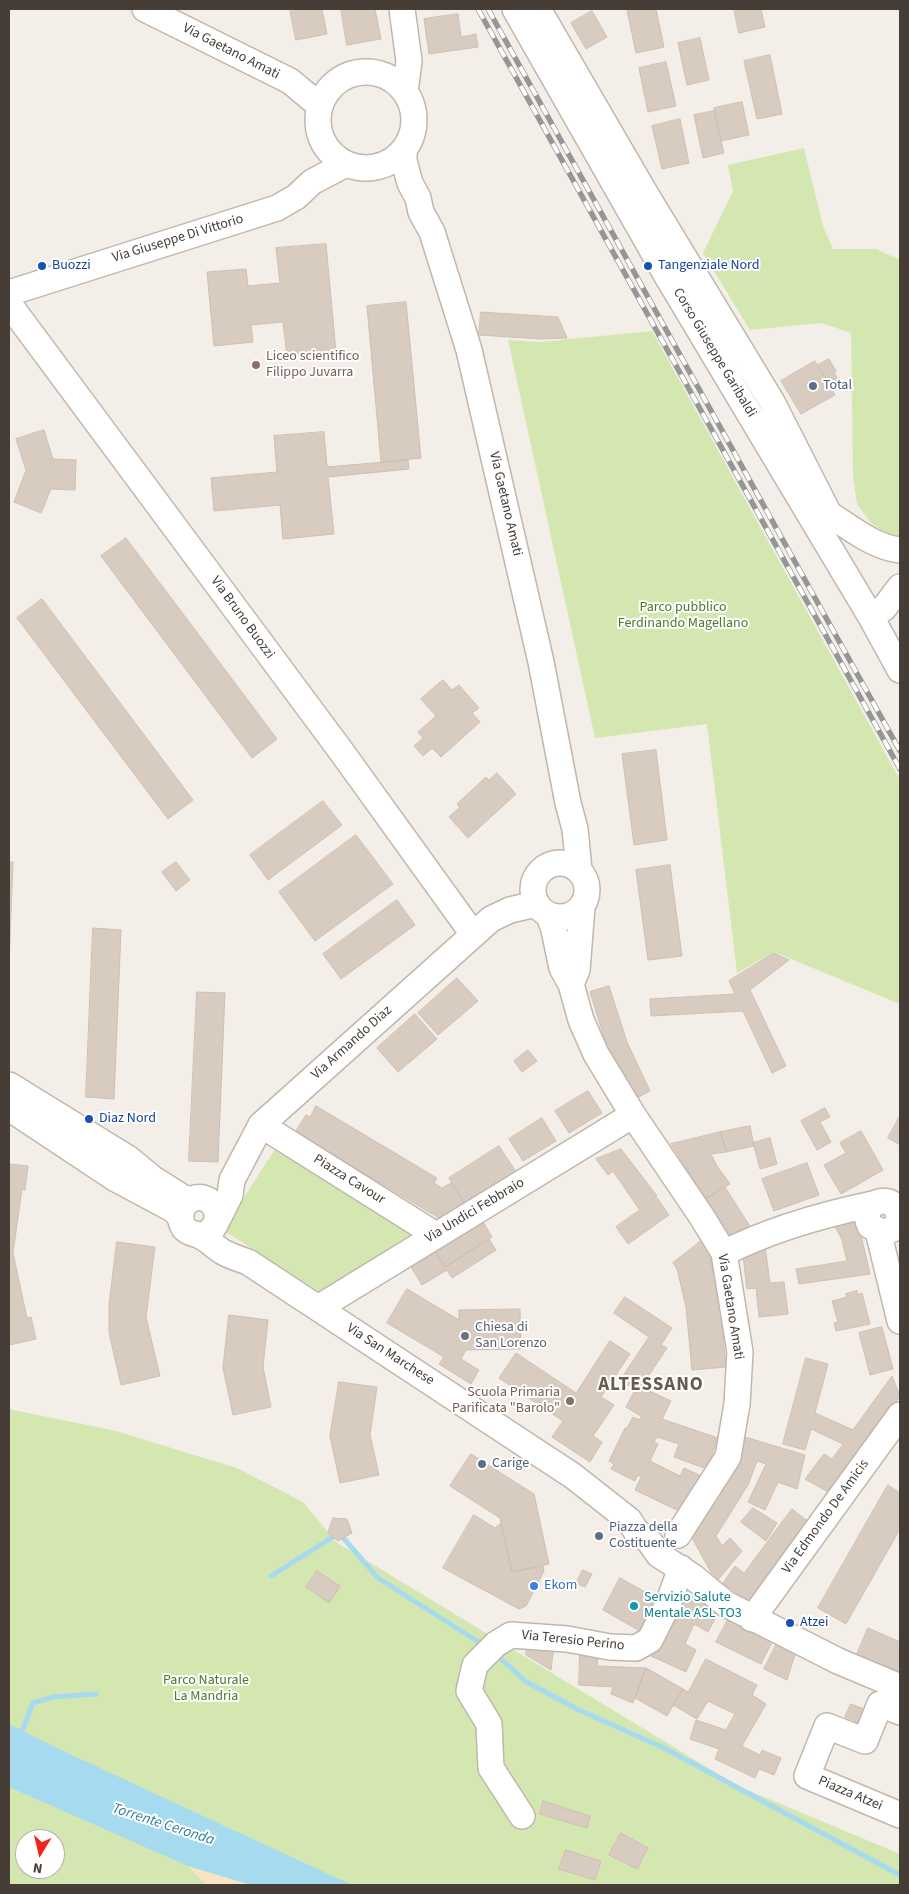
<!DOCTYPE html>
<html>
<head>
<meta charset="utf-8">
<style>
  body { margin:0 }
  #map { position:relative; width:909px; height:1894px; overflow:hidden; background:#f3eee7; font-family:"Source Sans 3",sans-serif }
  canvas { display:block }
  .frame { position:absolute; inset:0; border:10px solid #463e36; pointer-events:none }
  .north { position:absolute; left:15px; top:1829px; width:50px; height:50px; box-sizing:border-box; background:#fff; border:1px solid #b5b2af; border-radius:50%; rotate:189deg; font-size:14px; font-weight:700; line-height:20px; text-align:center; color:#463e36 }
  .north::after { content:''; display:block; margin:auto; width:18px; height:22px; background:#f5211c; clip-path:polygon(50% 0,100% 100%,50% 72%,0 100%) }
</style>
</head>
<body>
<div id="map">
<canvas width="909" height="1894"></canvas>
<div class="frame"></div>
<div class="north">N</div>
</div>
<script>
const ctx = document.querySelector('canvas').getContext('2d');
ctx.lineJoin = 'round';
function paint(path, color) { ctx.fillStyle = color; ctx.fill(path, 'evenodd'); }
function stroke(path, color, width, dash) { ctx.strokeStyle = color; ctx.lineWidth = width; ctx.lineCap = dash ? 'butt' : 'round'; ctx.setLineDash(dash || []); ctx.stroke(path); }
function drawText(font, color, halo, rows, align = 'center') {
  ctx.font = font + ' "Source Sans 3",sans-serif'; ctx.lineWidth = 4; ctx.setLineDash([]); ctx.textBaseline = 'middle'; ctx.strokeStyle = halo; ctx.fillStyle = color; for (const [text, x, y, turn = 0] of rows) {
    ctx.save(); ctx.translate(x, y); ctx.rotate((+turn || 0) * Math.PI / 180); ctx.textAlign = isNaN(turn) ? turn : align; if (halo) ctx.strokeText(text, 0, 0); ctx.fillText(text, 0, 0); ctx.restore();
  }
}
paint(new Path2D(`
  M804,148L823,226L833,249H876L900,260V538L891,537L870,522L857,504L853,476L851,333L822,323L750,330L703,253L733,191L728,165Z
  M652,331L900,780V1004L774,952L737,973L707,724L595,738L508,340L540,342Z
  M277,1146L413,1223V1239L320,1292L223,1230Z
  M9,1409L116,1431L237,1468L303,1502L336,1542L738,1786L900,1854V1885H9ZM25,1839H55V1869H25Z`), '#d5e7b1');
paint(new Path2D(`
  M188,1866L251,1885H206Z`), '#f7e5c4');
paint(new Path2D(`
  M9,1724L61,1750L352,1885H251L188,1866L9,1787Z`), '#a5daef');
stroke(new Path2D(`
  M271,1576L339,1533L378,1578L485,1646
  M496,1654L525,1681L577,1709L664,1748L900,1875
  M22,1731L33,1703L53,1697L96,1694`), '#a5daef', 5);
const building = new Path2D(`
  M290,9H322L327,34L296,40Z
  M341,9H375L381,39L347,45Z
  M632,9H656L664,47L636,53L627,10Z
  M734,9H761L765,27L739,33Z
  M592,11L607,37L586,49L571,23Z
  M458,14L461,37L476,34L478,47L429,54L424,19Z
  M700,38L709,80L687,85L678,43Z
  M770,55L782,114L757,119L744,61Z
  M666,62L676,106L648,112L639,68Z
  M742,102L749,135L721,141L714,108Z
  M714,111L724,153L703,158L694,115Z
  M680,119L689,163L662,169L652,126Z
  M326,244L336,352L287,356L283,322L251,325L253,342L214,346L207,272L246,269L248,286L280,283L276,248Z
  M406,302L421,458L381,462L367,306Z
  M481,312L558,317L567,338L541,339L479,335Z
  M829,359L836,371L834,372L841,385L833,390L818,365Z
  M815,361L835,395L801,414L781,381Z
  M44,430L53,459L76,460L75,490L51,489L41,513L14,502L26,470L16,439Z
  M324,432L327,467L408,460L409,469L328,477L334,534L283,539L280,505L214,511L211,478L277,472L274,436Z
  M126,538L277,739L252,758L101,556Z
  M42,599L193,800L168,819L17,618Z
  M443,680L452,690L459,685L479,708L472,713L480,722L441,757L432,748L423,756L414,746L423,738L418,732L436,716L421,699Z
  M656,750L667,840L634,845L622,754Z
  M497,773L516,794L468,838L449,817L460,807L457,804L486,777L489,780Z
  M323,801L342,825L268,880L250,855Z
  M356,835L393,884L315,941L279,892Z
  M9,862H13L9,965Z
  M176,862L190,880L176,891L162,872Z
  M670,865L682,956L648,960L636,870Z
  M397,900L415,925L341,979L323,954Z
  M93,928L121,930L114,1099L86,1097Z
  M774,953L789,960L750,990L786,1066L772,1073L743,1011L651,1016L650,999L735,994L729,981Z
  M457,978L478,1001L438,1035L418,1013Z
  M609,986L627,1042L650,1091L635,1099L608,1050L590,992Z
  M197,992L225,993L218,1162L189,1161Z
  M415,1014L437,1039L398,1072L377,1048Z
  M528,1050L537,1061L522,1072L514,1061Z
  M588,1091L602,1113L569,1133L555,1111Z
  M316,1106L437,1178L434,1183L442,1188L451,1183L467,1207L444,1221L295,1132L306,1115L310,1117Z
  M825,1108L830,1117L820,1122L831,1142L817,1150L801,1121Z
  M900,1116V1145L888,1138Z
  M542,1118L556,1141L523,1161L509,1139Z
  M750,1126L754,1146L726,1152L721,1132Z
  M861,1131L883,1170L841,1194L824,1165L846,1153L840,1143Z
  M721,1132L726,1152L711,1154L717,1166L730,1184L706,1199L671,1144Z
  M770,1138L777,1164L760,1169L753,1143Z
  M499,1146L518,1175L467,1207L449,1178Z
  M621,1149L657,1196L639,1209L613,1171L608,1175L596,1159Z
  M807,1163L819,1195L774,1211L762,1179Z
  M9,1164L28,1166L25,1190L22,1189L13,1253L27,1318L31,1317L36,1339L9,1345Z
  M725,1187L751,1228L732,1240L706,1199Z
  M657,1198L669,1215L628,1244L616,1227Z
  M853,1218L861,1235L870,1274L799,1284L796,1269L847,1261L842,1240L833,1222Z
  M482,1220L492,1237L445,1267L435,1250Z
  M489,1239L496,1250L452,1278L447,1270L422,1285L411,1267L435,1251L445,1267Z
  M701,1241L708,1249L720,1303L726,1367L692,1370L686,1307L677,1269L673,1263Z
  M117,1242L155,1247L146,1317L160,1376L121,1385L109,1333V1305Z
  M765,1246L770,1283L784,1282L788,1314L759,1317L756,1288L747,1289L743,1255Z
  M407,1289L459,1320V1310L520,1309L521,1349L466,1350L461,1359L479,1370L471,1384L439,1364L444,1357L387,1323Z
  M857,1291V1295L862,1293L870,1324L836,1331L834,1323L838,1322L832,1301L847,1297L846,1294Z
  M625,1297L672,1328L661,1345L667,1348L641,1387L671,1401L662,1419L718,1438L707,1469L674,1457L679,1444L657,1437L654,1442L658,1444L650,1461L680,1476L684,1468L703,1477L683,1513L635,1490L641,1477L638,1475L635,1481L611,1469L614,1464L609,1461L625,1428H627L633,1417L639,1420L642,1415H639L626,1407L635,1390L620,1380L649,1337L614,1313Z
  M229,1315L268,1320L263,1367L271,1407L233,1415L223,1368Z
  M882,1327L893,1369L870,1375L859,1333Z
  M610,1341L630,1354L601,1397L614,1405L593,1436L602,1442L590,1462L552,1437L563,1421L499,1378L516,1353L576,1393Z
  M806,1358L828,1364L815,1413L853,1430L892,1376L900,1396L830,1493L805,1479L824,1454L832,1459L843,1444L811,1429L805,1450L783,1444Z
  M339,1382L377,1387L370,1435L379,1475L340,1483L330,1436Z
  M745,1437L805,1455L797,1489L778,1482L765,1510L748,1502L766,1464L757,1461L748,1485L716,1536L722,1546L730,1538L742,1551L718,1580L711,1572L692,1538L730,1478Z
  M471,1454L534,1494L549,1564L512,1572L500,1518L450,1486Z
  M888,1485L900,1493V1529L846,1624L818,1608Z
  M753,1508L777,1523L766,1541L741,1522Z
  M792,1509L810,1523L751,1604L723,1583L735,1566L744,1573Z
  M474,1515L495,1528L501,1523L512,1572L543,1566L544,1571L526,1606L519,1609L443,1568Z
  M333,1518L347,1519L352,1533L338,1541L328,1533Z
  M583,1570L592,1574L585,1587L576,1583Z
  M317,1571L340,1586L329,1603L306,1587Z
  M620,1578L665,1603L647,1635L603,1610Z
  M680,1590L719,1611L708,1632L694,1624L685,1644L696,1650L686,1672L651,1656Z
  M730,1616L774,1638L761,1664L716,1642Z
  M868,1628L900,1642V1675L856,1657Z
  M779,1639L797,1648L787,1680L764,1669Z
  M528,1642L554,1645L551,1670L526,1655Z
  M580,1656L598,1657L597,1666L646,1668L633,1703L611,1694L613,1687L579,1685Z
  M706,1659L757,1685L752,1695L766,1704L742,1746L760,1755L762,1750L781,1758L774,1775L759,1769L755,1778L715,1759L719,1749L690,1739L696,1720L726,1730L735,1714L708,1701L697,1719L673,1705L683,1689L688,1692Z
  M646,1668L683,1689L667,1716L635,1698Z
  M851,1704L872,1712L850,1733L855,1721L845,1717Z
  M543,1801L590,1816L587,1828L540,1814Z
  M621,1833L648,1848L637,1869L609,1855Z
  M566,1850L601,1861L595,1880L559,1869Z`);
paint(building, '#d8cbc0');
stroke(building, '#cfbfb0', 1);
const minor = new Path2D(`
  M145,9L290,81L320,106
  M402,9L409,61L405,92
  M515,9L667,276L871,617L900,670
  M538,9L645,193L772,402L833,522
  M318 120a48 48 0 1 1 96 0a48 48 0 1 1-96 0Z
  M404,151V161L410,183L418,198L421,212L432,232L469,350L541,662L568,803L575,829L579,870
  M9,293L277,208L296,197L312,182L346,164
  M9,304L341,751L473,934
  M827,513C850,527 873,547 900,550
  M871,617L884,608L900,587
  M533 890a27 27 0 1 1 54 0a27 27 0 1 1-54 0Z
  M549,915L554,930L562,968L571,984L581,1020L596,1054L633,1115L702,1217L724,1253L740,1352L737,1404L728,1457L678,1535
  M571,984L577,970L582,907
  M9,1085L129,1159L152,1178L182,1197L190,1200
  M9,1108L116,1179L174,1210L180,1217
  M261,1125L436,1235
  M218,1219L230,1195L232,1180L261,1125L491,919L510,910L536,904
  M899,1220C900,1190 857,1199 870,1226L882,1232C893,1232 896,1226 900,1217
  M878,1231L900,1321
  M200,1236C230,1227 216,1190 192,1199C188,1201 183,1205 182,1210C180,1216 180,1222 184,1228C189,1234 194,1233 201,1236C209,1241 215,1247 223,1252C230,1256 239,1259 248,1262L573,1476L629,1520L636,1531L649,1541L659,1555L692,1576L726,1604L838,1661L900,1687
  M724,1253C771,1229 821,1215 873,1204
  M318,1308L633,1115
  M752,1619L900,1415
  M900,1712L880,1704L865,1741L827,1726L807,1776L900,1815
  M522,1816L491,1768L489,1724L469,1691L475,1665L496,1644L511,1635L567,1639L610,1647L636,1648L650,1640L668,1604L681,1568`);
stroke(minor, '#c1b7ad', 28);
stroke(minor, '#fff', 25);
const rail = new Path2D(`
  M478,9L900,769
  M488,9L900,751`);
stroke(rail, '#969696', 5.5);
stroke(rail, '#fff', 4, [11]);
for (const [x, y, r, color] of [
  [42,266,5,"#1a4fb4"],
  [648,266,5,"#1a4fb4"],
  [256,365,5,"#8d6e63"],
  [813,386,5,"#5c6f8a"],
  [89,1119,5,"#1a4fb4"],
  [465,1336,5,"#6b7280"],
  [570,1401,5,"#8d6e63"],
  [482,1464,5,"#5c6f8a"],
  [599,1536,5,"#5c6f8a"],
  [534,1586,5,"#3f7fe0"],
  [634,1606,5,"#0f9aa8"],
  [790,1623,5,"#1a4fb4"]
]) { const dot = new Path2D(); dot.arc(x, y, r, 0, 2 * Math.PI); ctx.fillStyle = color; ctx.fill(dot); stroke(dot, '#fff', 2); }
drawText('14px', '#463e36', '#fff', [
  ["Via Gaetano Amati",231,52,27],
  ["Via Giuseppe Di Vittorio",178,239,-17],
  ["Corso Giuseppe Garibaldi",714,353,59],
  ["Via Gaetano Amati",505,504,77],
  ["Via Bruno Buozzi",242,618,54],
  ["Via Armando Diaz",352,1043,-42],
  ["Piazza Cavour",349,1180,32],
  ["Via Undici Febbraio",475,1211,-31],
  ["Via Gaetano Amati",730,1307,81],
  ["Via San Marchese",390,1355,33],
  ["Via Edmondo De Amicis",826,1517,-54],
  ["Via Teresio Perino",573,1641,6],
  ["Piazza Atzei",850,1794,23]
]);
drawText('14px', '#164399', '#fff', [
  ["Buozzi",52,266],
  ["Tangenziale Nord",658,266],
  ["Diaz Nord",99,1119],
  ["Atzei",800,1623]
], 'left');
drawText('14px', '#785e54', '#fff', [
  ["Liceo scientifico",266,357],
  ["Filippo Juvarra",266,373],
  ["Scuola Primaria",560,1393,"right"],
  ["Parificata \"Barolo\"",560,1409,"right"]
], 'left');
drawText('14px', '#4e5e75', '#fff', [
  ["Total",823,386],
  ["Carige",492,1464],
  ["Piazza della",609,1528],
  ["Costituente",609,1544]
], 'left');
drawText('14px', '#51772a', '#fff', [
  ["Parco pubblico",683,608],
  ["Ferdinando Magellano",683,624],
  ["Parco Naturale",206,1681],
  ["La Mandria",206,1697]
]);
drawText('14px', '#5b616d', '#fff', [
  ["Chiesa di",475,1328],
  ["San Lorenzo",475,1344]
], 'left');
drawText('14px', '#366cbe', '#fff', [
  ["Ekom",544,1586]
], 'left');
drawText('14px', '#0d838f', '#fff', [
  ["Servizio Salute",644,1598],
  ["Mentale ASL TO3",644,1614]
], 'left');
drawText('italic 15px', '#2e7fa0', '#fff', [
  ["Torrente Ceronda",163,1825,18]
]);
ctx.letterSpacing = '1px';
drawText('bold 19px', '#695a4e', '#fff', [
  ["ALTESSANO",651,1386]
]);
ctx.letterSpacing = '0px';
</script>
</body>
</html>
